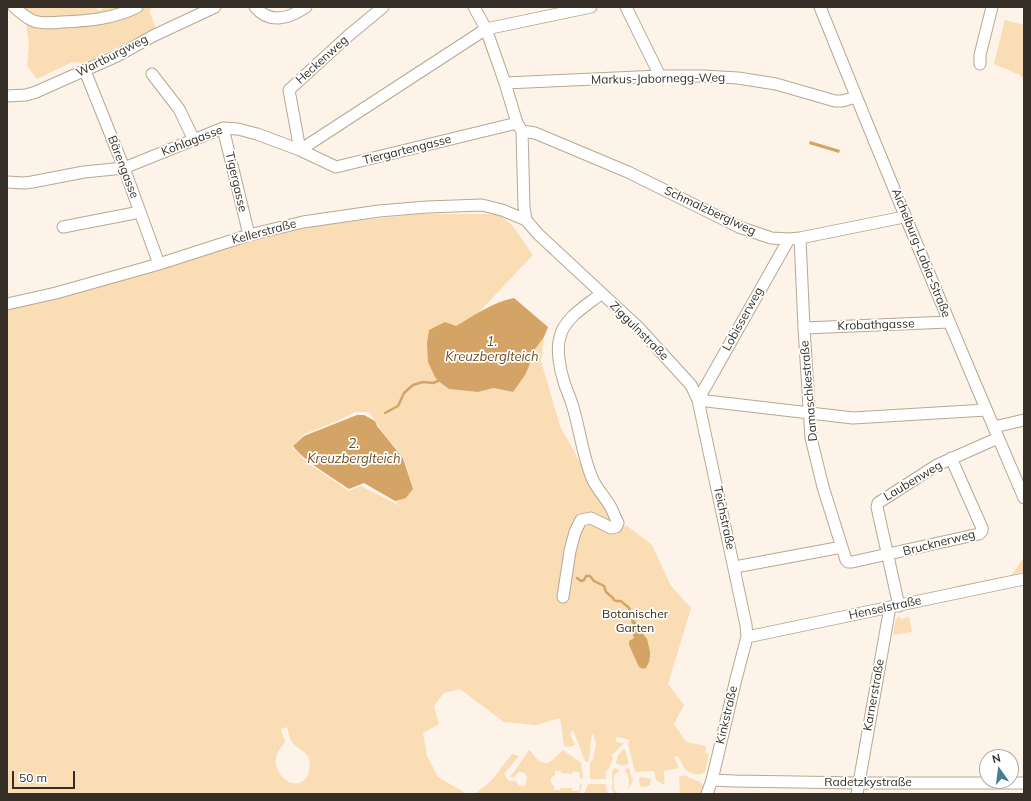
<!DOCTYPE html>
<html>
<head>
<meta charset="utf-8">
<style>
  body { margin:0 }
  #map { position:relative; width:1031px; height:801px; overflow:hidden; background:#fdf3e8; font-family:Mulish,sans-serif }
  canvas { display:block }
  .frame { position:absolute; inset:0; border:8px solid #352f27; pointer-events:none }
  .north { position:absolute; left:979px; top:749px; width:40px; height:40px; box-sizing:border-box; background:#fff; border:1px solid #aeaca9; border-radius:50%; rotate:346deg; font-size:11px; font-weight:700; line-height:16px; text-align:center; color:#352f27 }
  .north::after { content:''; display:block; margin:auto; width:14px; height:18px; background:#427f95; clip-path:polygon(50% 0,100% 100%,50% 72%,0 100%) }
  .scale { position:absolute; left:12px; top:771px; width:63px; height:18px; box-sizing:border-box; border:2px solid #352f27; border-top:0; padding-left:5px; font-size:12px; line-height:14px; white-space:nowrap; color:#352f27; -webkit-text-stroke:3px #fff; paint-order:stroke }
</style>
</head>
<body>
<div id="map">
<canvas width="1031" height="801"></canvas>
<div class="frame"></div>
<div class="north">N</div>
<div class="scale">50 m</div>
</div>
<script>
const ctx = document.querySelector('canvas').getContext('2d');
ctx.lineJoin = 'round';
function paint(path, color) { ctx.fillStyle = color; ctx.fill(path, 'evenodd'); }
function stroke(path, color, width, dash) { ctx.strokeStyle = color; ctx.lineWidth = width; ctx.lineCap = dash ? 'butt' : 'round'; ctx.setLineDash(dash || []); ctx.stroke(path); }
function drawText(font, color, halo, rows, align = 'center') {
  ctx.font = font + ' Mulish,sans-serif'; ctx.lineWidth = 3.5; ctx.setLineDash([]); ctx.textBaseline = 'middle'; ctx.strokeStyle = halo; ctx.fillStyle = color; for (const [text, x, y, turn = 0] of rows) {
    ctx.save(); ctx.translate(x, y); ctx.rotate((+turn || 0) * Math.PI / 180); ctx.textAlign = isNaN(turn) ? turn : align; if (halo) ctx.strokeText(text, 0, 0); ctx.fillText(text, 0, 0); ctx.restore();
  }
}
paint(new Path2D(`
  M19,7H95L99,11L105,7H153L149,11L156,28L85,63L72,62L37,79L27,66L29,45L26,22Z
  M1005,20L1024,25V78L1021,77L1020,75L994,64Z
  M418,214H498L512,225L533,255L479,312L456,326L435,377L438,381L449,389L478,392L494,388L513,392L529,366L533,352L544,337L541,361L560,426L604,506L616,525L603,532L617,534L626,525L652,545L671,586L691,608L668,684L684,705L674,724L686,742L706,746V753L709,754L705,772C699,777 689,773 684,768C682,764 680,760 678,756L674,757L679,768L664,771C664,775 665,781 664,785L656,780L654,771L635,772L628,744L630,740L616,737V742L624,743L611,756L613,758L608,771H606V779H590V763L593,759L596,744L593,733C589,742 592,752 588,762L585,761L573,730L570,734L575,745L569,747L564,746L560,718L536,725L504,722L460,689L444,693L434,706L439,724L423,733L427,756L438,777L467,794H7V308L179,262L300,227ZM355,412H369L385,435L404,458L413,489L406,498L395,501L400,506L361,486L349,491L309,464L292,447L304,434L335,422ZM287,727C289,732 289,738 292,742C297,749 307,751 309,759C310,763 310,767 309,771C303,796 273,779 276,758C277,752 281,747 285,742L281,729Z
  M1024,557V572L1015,574V576L1011,577V575L1014,572Z
  M1005,576V579L956,589V586Z
  M899,616L901,619L909,617L912,632L893,635L896,619Z
  M529,750C533,752 533,756 537,759C549,770 555,756 563,750L581,763L583,778L581,779L580,778L579,772L573,771L572,774L561,773V771H555V775L551,778V783L554,786V790H560L561,788H572V791H579L580,784H582L580,792L575,794H475L492,780L512,754L519,756L504,774L509,781H516L519,786H524L526,784L527,776L523,772H518L515,777H509L514,772Z
  M623,750H625L629,764L622,766L616,763L618,755Z
  M614,768L619,770V771L615,774L614,777V789L616,792L621,794H615C612,791 611,787 613,782C612,778 611,772 614,768Z
  M627,768H629L631,776L633,779L631,785L627,790C630,785 629,778 627,773L625,772V770Z
  M684,775L697,781H699L704,786L702,794H680L679,777Z
  M640,777L651,779L650,785L644,787L640,786L639,781Z
  M588,784H606V789L608,794H584Z`), '#fadcb5');
paint(new Path2D(`
  M810,141L840,150L839,153L809,144Z
  M514,298L548,327L544,337L533,352L529,366L525,375L513,392L494,388L478,392L449,389L438,381L435,377L428,362L427,343L429,330L445,322L456,326C475,315 493,302 514,298Z
  M357,415H364L375,421L377,426L403,458L413,489L406,498L395,501L364,483L349,489C332,477 305,462 293,446L304,436Z
  M631,614L643,634L647,639L650,652V656L649,662L646,668C643,669 642,669 639,667L629,645V641L634,638C631,631 633,624 630,617Z`), '#d3a465');
stroke(new Path2D(`
  M385,413L398,406L404,393L413,385L423,382L433,383L438,381
  M577,578L581,581L584,580L586,576H590L594,581L604,586L606,592L613,598L614,600L616,601H621C626,607 629,604 631,614`), '#d3a465', 2.5);
const minor = new Path2D(`
  M14,7C20,12 27,19 34,21C43,24 53,23 62,22C88,21 113,19 137,7
  M255,7C270,25 290,18 306,7
  M383,7L348,36L289,90L300,150L336,167L517,123
  M474,7L486,29L505,83L517,123L522,131L524,207L526,220L538,234L638,327L691,385L698,400L746,625L747,637L736,679L712,780L707,794
  M626,7L660,76
  M820,7C886,171 954,335 1024,498
  M980,64V55L992,7
  M85,71L124,168L159,264
  M152,74L179,109L194,140
  M505,83L660,76H703L738,78L776,84L835,101H842L856,97
  M7,96L26,95L36,92L117,56L155,35L215,7
  M223,128L249,235
  M522,131L535,133L628,172L739,227L771,238L789,239L800,238L899,218L905,215
  M7,182L24,183L32,182L84,172L124,168L223,128L238,129L257,134L300,150L486,29L591,7
  M63,227L140,212
  M800,238L804,328L811,438L823,487L846,560L848,562H852L979,534L982,531V528L951,458
  M7,304L56,293L159,264L249,235L303,222L379,211L427,207L482,205L502,210L526,220
  M804,328L949,322
  M698,400L853,418L986,410
  M698,400L789,239
  M994,427L1024,420
  M735,567L842,547
  M563,597L570,551L575,532L581,520L591,518L611,528L616,527L618,523C615,517 613,511 610,506C605,497 596,488 592,478C582,454 580,429 572,404C570,397 566,389 564,382C560,370 556,349 560,337C564,318 587,305 601,294
  M899,606L877,507L878,503L937,465L998,438
  M747,637L1024,579
  M712,780L735,781L858,783H1024
  M857,794L890,607`);
stroke(minor, '#b6a895', 13);
stroke(minor, '#fff', 11);
drawText('12px', '#352f27', '#fff', [
  ["Wartburgweg",112,56,-27],
  ["Heckenweg",322,60,-42],
  ["Markus-Jabornegg-Weg",658,79,-1],
  ["Kohlagasse",192,141,-21],
  ["Tiergartengasse",407,150,-14],
  ["Bärengasse",123,167,69],
  ["Tigergasse",236,182,77],
  ["Schmalzberglweg",710,211,25],
  ["Kellerstraße",264,232,-15],
  ["Aichelburg-Labia-Straße",921,253,68],
  ["Lobisserweg",743,319,-61],
  ["Krobathgasse",876,325,-2],
  ["Ziggulnstraße",639,331,45],
  ["Damaschkestraße",809,391,-95],
  ["Laubenweg",913,481,-31],
  ["Teichstraße",724,518,78],
  ["Brucknerweg",939,543,-14],
  ["Henselstraße",885,608,-12],
  ["Karnerstraße",874,695,-80],
  ["Kinkstraße",727,715,-77],
  ["Radetzkystraße",868,782]
]);
drawText('12px', '#3d2a0d', '#fff', [
  ["Botanischer",635,614],
  ["Garten",635,628]
]);
drawText('italic 13px', '#6f4e1f', '#fff', [
  ["1.",492,342],
  ["Kreuzberglteich",492,357],
  ["2.",354,444],
  ["Kreuzberglteich",354,459]
]);
</script>
</body>
</html>
